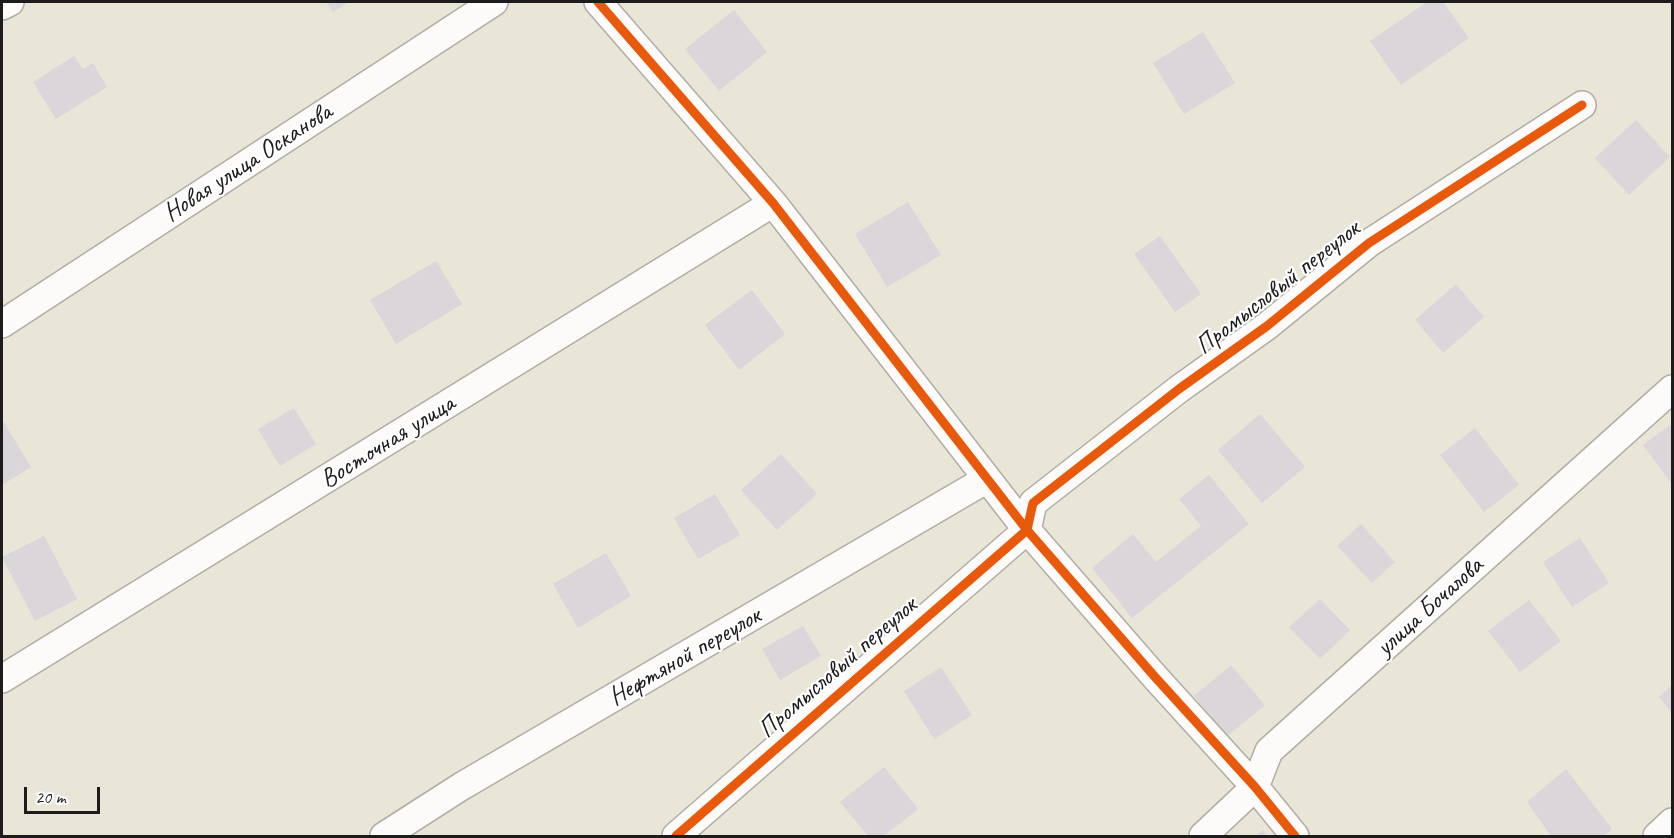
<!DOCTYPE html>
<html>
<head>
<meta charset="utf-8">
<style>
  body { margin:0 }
  #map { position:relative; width:1674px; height:838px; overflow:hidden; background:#e9e5d7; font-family:Caveat,sans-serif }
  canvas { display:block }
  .frame { position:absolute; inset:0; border:3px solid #1c1c1c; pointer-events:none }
  .scale { position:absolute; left:24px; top:787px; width:76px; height:27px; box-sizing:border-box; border:3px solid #1c1c1c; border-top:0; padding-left:8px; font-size:18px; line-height:21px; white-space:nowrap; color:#1c1c1c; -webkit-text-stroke:4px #fff; paint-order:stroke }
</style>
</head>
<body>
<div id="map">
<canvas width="1674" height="838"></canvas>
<div class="frame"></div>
<div class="scale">20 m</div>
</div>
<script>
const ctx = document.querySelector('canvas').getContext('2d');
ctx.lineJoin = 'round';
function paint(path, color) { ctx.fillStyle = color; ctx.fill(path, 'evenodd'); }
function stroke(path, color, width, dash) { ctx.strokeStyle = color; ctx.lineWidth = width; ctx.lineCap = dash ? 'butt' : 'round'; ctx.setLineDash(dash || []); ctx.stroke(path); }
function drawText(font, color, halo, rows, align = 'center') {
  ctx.font = font + ' Caveat,sans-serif'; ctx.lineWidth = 4.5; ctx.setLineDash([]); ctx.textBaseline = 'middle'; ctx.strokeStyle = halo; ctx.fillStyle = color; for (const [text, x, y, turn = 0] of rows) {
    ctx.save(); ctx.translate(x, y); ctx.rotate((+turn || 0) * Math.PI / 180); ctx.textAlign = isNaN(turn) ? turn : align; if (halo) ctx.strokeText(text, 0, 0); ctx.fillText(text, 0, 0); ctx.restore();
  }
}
paint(new Path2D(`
  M326,2H349L333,12Z
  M1427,2H1443L1469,38L1401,85L1370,41Z
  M734,10L767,52L719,91L685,49Z
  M1203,32L1235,83L1184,114L1153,63Z
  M74,56L83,69L93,63L107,87L56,119L33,82Z
  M1636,120L1670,157L1629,195L1595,158Z
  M908,202L941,255L887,287L855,234Z
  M1160,236L1201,294L1175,312L1134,254Z
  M436,261L462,304L396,344L370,300Z
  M1456,284L1484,317L1443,353L1415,320Z
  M752,290L785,334L739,370L705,325Z
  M294,408L316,444L280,466L258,429Z
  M1260,414L1305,467L1262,503L1218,450Z
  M2,419L31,467L2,485Z
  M1670,425L1672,427V484L1643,445Z
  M1475,428L1519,485L1484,512L1440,455Z
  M781,454L817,494L777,530L741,490Z
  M1209,475L1249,524L1132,618L1092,568L1133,534L1156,562L1201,526L1179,499Z
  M715,494L740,535L698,559L674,518Z
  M1361,524L1395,562L1372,583L1337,546Z
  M44,536L77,599L35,621L2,557Z
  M1580,538L1609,583L1572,607L1543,562Z
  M606,553L631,596L578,628L553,584Z
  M1320,599L1350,630L1320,659L1289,627Z
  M1529,600L1561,641L1520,672L1488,631Z
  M803,626L821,656L780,680L762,649Z
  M1231,665L1265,705L1227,736L1194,696Z
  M941,667L972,715L934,739L904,691Z
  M1672,685V713L1659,697Z
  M884,767L918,809L884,836H868L840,802Z
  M1566,769L1612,829L1604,836H1551L1527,802Z
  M1263,830L1267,836H1255Z`), '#dad6d9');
const minor = new Path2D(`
  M598,2L773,203L1027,530L1155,677L1255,787L1295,836
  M2,6L10,2
  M2,324L494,2
  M2,679L773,203
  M384,836L462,786L987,479
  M676,836L1027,530L1033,503L1179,389L1267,326L1369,243L1582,105
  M1203,836L1255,787L1269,751L1672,389
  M1657,836L1672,822`);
stroke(minor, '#b0ada4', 30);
stroke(minor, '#fcfbf9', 27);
stroke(new Path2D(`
  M598,2L773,203L1027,530L1155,677L1255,787L1295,836
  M676,836L1027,530L1033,503L1179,389L1267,326L1369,243L1582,105`), '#e8590c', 9);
drawText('26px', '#1c1c1c', '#fff', [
  ["Новая улица Осканова",248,163,-33],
  ["Промысловый переулок",1278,288,-38],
  ["Восточная улица",388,442,-32],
  ["улица Бочалова",1430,607,-42],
  ["Нефтяной переулок",685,657,-30],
  ["Промысловый переулок",838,668,-41]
]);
</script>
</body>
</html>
